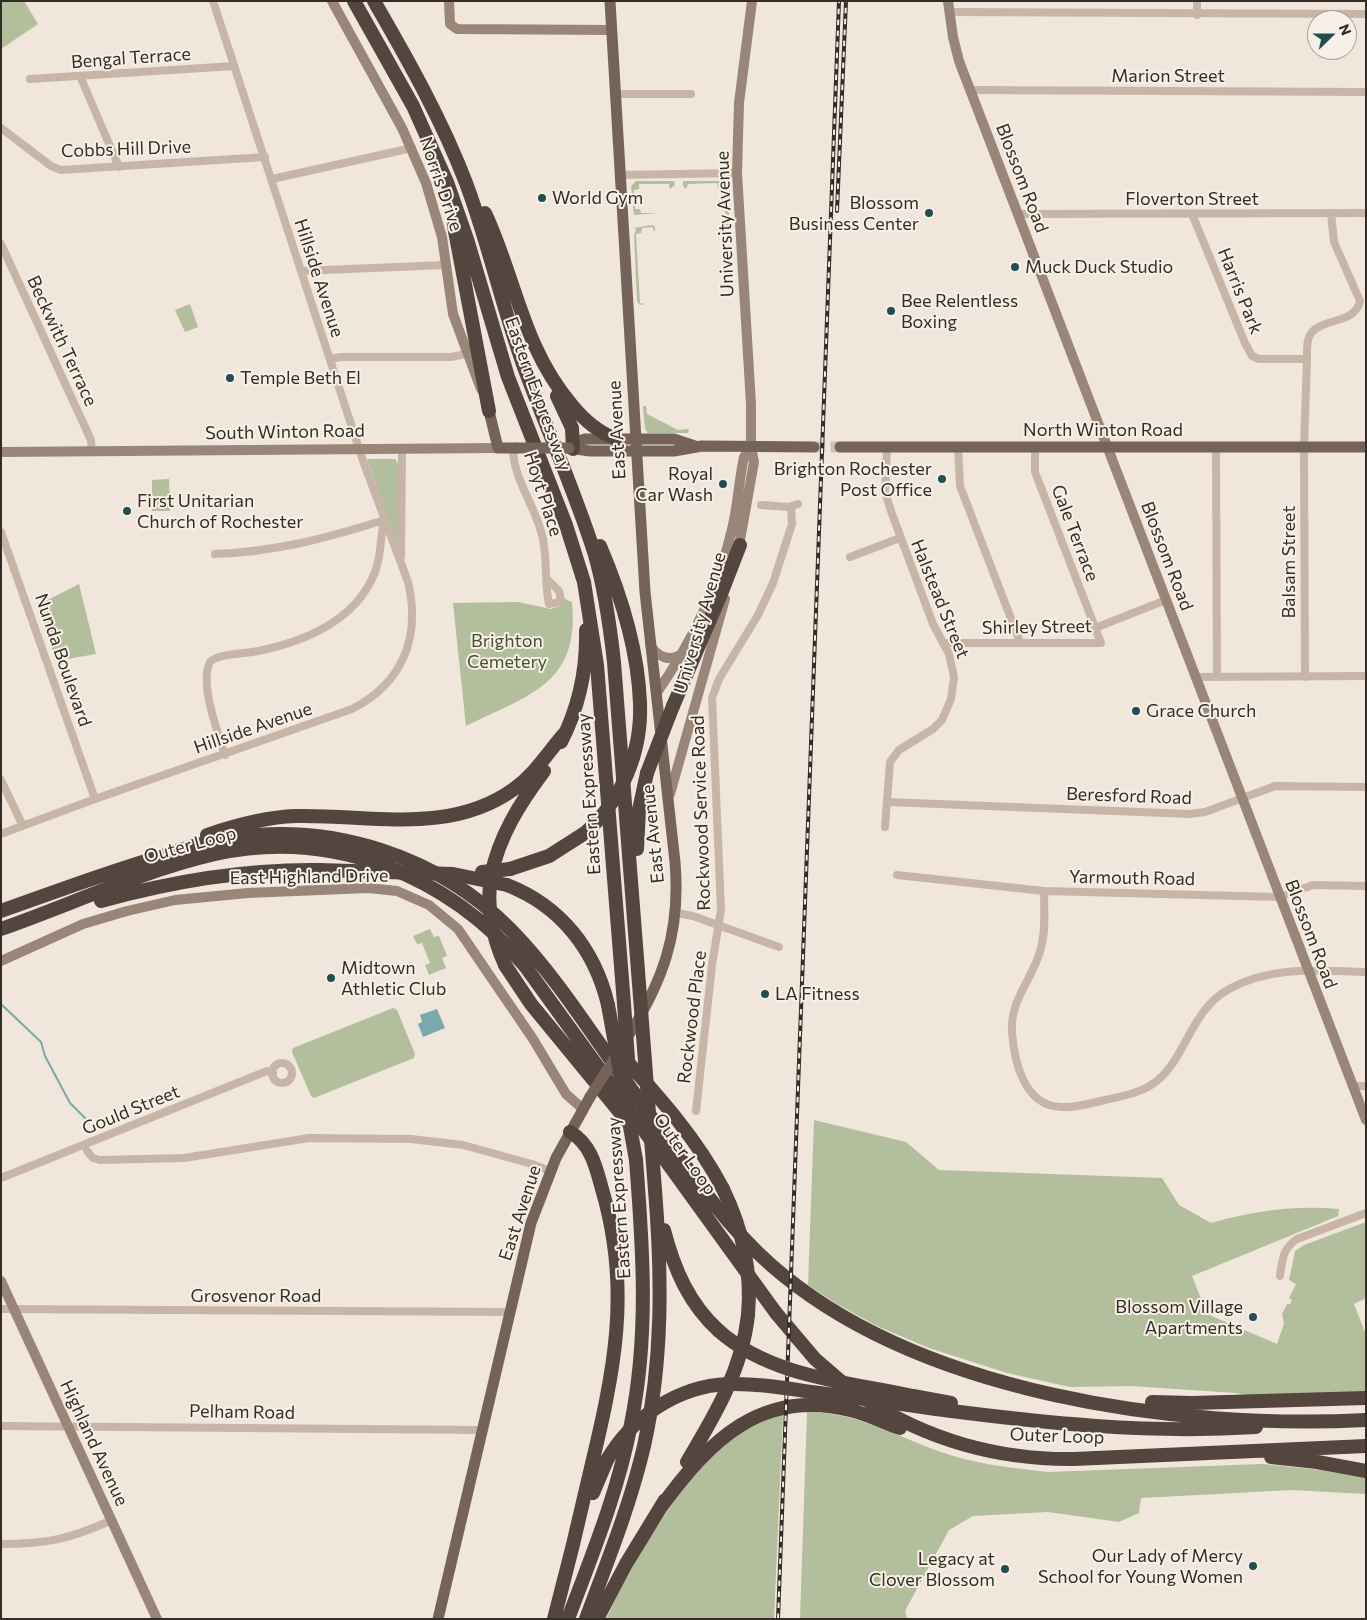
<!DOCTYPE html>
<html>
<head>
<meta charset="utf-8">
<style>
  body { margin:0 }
  #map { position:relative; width:1367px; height:1620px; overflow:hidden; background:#f0e6db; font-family:Commissioner,sans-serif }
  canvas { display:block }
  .frame { position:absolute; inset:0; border:2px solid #342c27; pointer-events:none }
  .north { position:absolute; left:1307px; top:10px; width:50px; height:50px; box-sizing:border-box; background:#f8f0e6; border:1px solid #aaa29a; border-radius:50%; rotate:68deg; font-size:14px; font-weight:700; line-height:20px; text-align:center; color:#342c27 }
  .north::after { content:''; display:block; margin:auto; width:18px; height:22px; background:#204e53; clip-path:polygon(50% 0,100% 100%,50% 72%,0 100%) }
</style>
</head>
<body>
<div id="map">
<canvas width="1367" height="1620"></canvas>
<div class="frame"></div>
<div class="north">N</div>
</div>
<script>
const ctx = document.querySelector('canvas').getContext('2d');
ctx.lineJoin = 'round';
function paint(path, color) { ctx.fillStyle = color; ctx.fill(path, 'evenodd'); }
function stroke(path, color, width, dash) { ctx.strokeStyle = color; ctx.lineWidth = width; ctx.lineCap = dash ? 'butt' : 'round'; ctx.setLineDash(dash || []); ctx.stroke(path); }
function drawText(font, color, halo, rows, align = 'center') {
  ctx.font = font + ' Commissioner,sans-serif'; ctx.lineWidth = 4; ctx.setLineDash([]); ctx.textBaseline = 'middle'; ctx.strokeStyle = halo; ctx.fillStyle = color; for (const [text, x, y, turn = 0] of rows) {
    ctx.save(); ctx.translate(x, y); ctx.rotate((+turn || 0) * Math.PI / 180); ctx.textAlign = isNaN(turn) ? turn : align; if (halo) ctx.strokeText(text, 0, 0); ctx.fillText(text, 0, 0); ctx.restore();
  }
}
paint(new Path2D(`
  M1,1H24L38,24L1,49Z
  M636,181H674L675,185L670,189L669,184H639V189L634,190L635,209H640L641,213H658L634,215L631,186Z
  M683,181H725L728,186L729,228H721L726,226L724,188H718L717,183L688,184L686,189L683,186Z
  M652,225L655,227V232L652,227L642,228L641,233L636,234L640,303L645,304L640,305L637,301L634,235L636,230L634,228Z
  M190,304L198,327L185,332L175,310Z
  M643,406H646L647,414L678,430L689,429L688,433H648L645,429Z
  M367,459H395L398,464V541H396Z
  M169,479L170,511H152V480Z
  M79,584L96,654L56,661L38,605Z
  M565,599L572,602C580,685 528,695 466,726L453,603L518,602L551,609L560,606Z
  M430,929L434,937L439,936L447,956L442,958L446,968L429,975L425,965L430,963L422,943L417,944L413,936Z
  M393,1008L397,1010L415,1054L414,1058L314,1098L311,1096L292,1052L293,1048Z
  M814,1120L906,1142L939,1170L1162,1178L1179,1205L1211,1223C1254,1211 1295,1205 1339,1209L1338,1216L1192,1276L1207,1314L1277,1344L1284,1324L1282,1314L1287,1304H1290L1292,1300L1289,1298L1296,1284L1289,1280L1295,1251L1304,1245L1366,1222V1298L1354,1304L1366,1335V1394L1260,1398L1236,1393L1131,1386L1070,1387L1007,1373L929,1348L877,1326L837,1304L808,1285Z
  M807,1412C854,1412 895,1435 938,1451C974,1464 1011,1468 1048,1472L1263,1464L1321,1470L1366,1478V1494L1292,1490L1141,1498L1139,1513L1119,1522L1048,1512L973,1516L949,1530L905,1611L907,1619H800Z
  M783,1414L774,1619H606C628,1572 655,1526 686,1485C695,1473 704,1459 715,1449C735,1433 758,1422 783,1414Z`), '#b2be9c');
paint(new Path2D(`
  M437,1009L445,1028L423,1037L418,1024L422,1022L420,1015Z`), '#7ba8ab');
stroke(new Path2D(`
  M1,1004L41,1042L45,1056L70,1103L88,1121`), '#7ba8ab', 2);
stroke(new Path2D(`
  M814,447H840`), '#cac1b7', 11, [11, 5.5]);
stroke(new Path2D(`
  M1197,1V15
  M949,12L1366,14
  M80,76L119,167
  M30,79L234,66
  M971,90L1366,92
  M615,94H691
  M1,128L51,166L61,170L265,157
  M619,175L737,173
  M272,179L412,148
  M1018,214L1366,213
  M1192,214L1245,343L1252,356L1259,359H1307L1304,447L1305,677
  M1,244L91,440L92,451
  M301,271L446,265
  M330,359L341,357H451L466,354
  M1307,359C1307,351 1306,342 1310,335C1321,317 1355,325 1360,301L1334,242L1331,213
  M958,447L960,486L1020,642
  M513,448C513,479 535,505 542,535C548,558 544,581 549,604L556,603L561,600L559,591L547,579
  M1216,449L1217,677
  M761,505L789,507L798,504
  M1,532L95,799
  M215,554C274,552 328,538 384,520C381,534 381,549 378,562C364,617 308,641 258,651C244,654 220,653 210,662C199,683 218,733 225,755
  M401,557L402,448
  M850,557L900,538
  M1095,628L1166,600
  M945,643H1101L1035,472V447
  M1195,677L1366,676
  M1,780L23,826
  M887,802L1190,814L1205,812L1275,786L1366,787
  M885,827L890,762L899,750L933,729L942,720L951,699L954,677L949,654L933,624L892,514L885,492L887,447
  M1,834L95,799L352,709C403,683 421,637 408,582L362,458L213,1
  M897,875L1044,891L1279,897L1313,885L1366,886
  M1044,891C1044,909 1046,930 1041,948C1034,978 1010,998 1012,1032C1014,1061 1024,1106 1061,1107C1076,1108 1091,1103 1105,1100C1123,1096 1143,1093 1158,1080C1187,1055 1191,1010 1229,989C1272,965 1319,971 1366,972
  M676,913L693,916L779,947
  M272 1073a10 10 0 1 1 20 0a10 10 0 1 1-20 0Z
  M1353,1086H1366
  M696,1111L712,965L721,910L712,698L719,679L758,615L773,583L792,524L791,507
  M87,1151L93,1158L100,1160L184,1158L309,1138L411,1139L463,1145L532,1164L550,1171
  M1,1178L267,1071L273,1073
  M1280,1276C1282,1260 1283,1248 1297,1239L1366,1213
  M1,1309L510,1312
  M1,1426L482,1430
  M1,1544C47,1544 70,1539 112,1520`), '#c7b6a7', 8);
stroke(new Path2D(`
  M332,1L402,128L426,183L442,237L453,314L481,389
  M449,1L450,24L457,29L612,30
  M948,1L953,37L959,61L1366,1120
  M1,452L498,448
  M738,551L754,462L751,447V404L737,173L739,103L752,1
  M650,644C657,657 670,663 683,653
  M656,694C692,642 719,588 733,525C738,503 739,479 744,457L751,447
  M670,794L725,599
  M1,961L83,924L127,911L175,900L248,893L368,888L397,891L429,905L458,929L533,1039L566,1094L583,1109
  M1,1281L157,1619`), '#9a8679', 10);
stroke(new Path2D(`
  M610,1L645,592L675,862C681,933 663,982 625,1041
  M489,411L498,448H516
  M695,446L674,439H585L575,442L569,448L590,451H674L702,446L814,447
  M840,447H1366
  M438,1619L531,1223L556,1158L590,1097`), '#756359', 11);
stroke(new Path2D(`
  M354,1L413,106L447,182L467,239L508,377L566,525L584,582L597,665L624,1004
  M374,1C408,60 442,120 466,183C489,244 502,307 524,367C547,430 575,491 595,555C605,590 610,626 614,662L638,971
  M485,213C515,277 523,348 571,404C583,419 598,432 616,439
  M454,226L489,411
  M557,396L572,428L573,449
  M600,546C621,595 638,650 640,703
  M673,706L721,594L740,545
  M561,742C579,707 587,670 586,630
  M207,835C236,825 266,817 296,816C370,814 449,836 514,789C535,774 548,752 565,733
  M637,849L639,810L647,773
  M510,869L549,856L585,833
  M491,876C499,836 520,803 544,771
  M507,885C561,906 595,950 608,1005
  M101,901C173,881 244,869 319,870
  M1,911C49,894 97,876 146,861C174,852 202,842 231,838C332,822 438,856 510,929C557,977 593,1036 632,1090C675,1149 716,1217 771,1265C918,1394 1177,1430 1366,1420
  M1,929C72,904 142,871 215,854C333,828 448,875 525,966L776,1313L815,1359L844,1384
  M505,965L531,1004L632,1127
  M623,1057C660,1098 697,1139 723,1189
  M664,1230C674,1269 689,1304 719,1331
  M913,1396L951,1403
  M864,1398C926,1440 999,1460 1074,1459L1366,1446
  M1152,1402L1192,1403L1366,1398
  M936,1409C1043,1423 1148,1434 1256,1427
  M1271,1457L1317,1462L1366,1471
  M687,1462C715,1415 742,1370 748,1315
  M593,1493L607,1460
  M661,1507C709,1441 761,1388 850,1410C867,1414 883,1422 900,1428
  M554,1619C567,1570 579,1521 590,1472C614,1372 632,1290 602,1189C596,1167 591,1144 570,1132
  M568,1619C592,1555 618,1492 631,1424C649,1336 643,1249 636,1160
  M586,1619C607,1562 630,1506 644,1446C663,1361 662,1276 655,1190
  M597,1619L626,1564L665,1500`), '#54463f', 14);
const rail = new Path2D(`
  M837,211L846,1
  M778,1619L839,1`);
stroke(rail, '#342c27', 4);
stroke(rail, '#f8f0e6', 2, [5.5]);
stroke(new Path2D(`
  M516,448H569
  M590,1097L619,1051`), '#756359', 11);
stroke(new Path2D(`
  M647,773L673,706
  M585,833C622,800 642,752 640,703
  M319,870L453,874L507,885
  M482,872L510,869
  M491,876C486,907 492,936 505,965
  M638,971L655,1190
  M624,1004L629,1073
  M608,1005L636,1160
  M723,1189C742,1228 752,1271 748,1315
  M719,1331C771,1377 848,1382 913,1396
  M607,1460C632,1417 678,1386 728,1384C759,1383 789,1389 819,1393C858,1398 897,1403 936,1409`), '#54463f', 14);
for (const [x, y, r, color] of [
  [542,198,5,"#204e53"],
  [929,213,5,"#204e53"],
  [1015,267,5,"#204e53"],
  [891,311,5,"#204e53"],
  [230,378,5,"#204e53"],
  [942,479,5,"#204e53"],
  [723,484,5,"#204e53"],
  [127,511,5,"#204e53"],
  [1136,711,5,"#204e53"],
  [331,978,5,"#204e53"],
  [765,994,5,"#204e53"],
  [1253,1317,5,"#204e53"],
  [1253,1566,5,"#204e53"],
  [1005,1569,5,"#204e53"]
]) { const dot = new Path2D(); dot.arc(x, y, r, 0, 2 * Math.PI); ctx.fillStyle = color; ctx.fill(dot); stroke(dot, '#f8f0e6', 2); }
drawText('18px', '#342c27', '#f8f0e6', [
  ["Bengal Terrace",131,58,-4],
  ["Marion Street",1168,76],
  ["Cobbs Hill Drive",126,149,-2],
  ["Blossom Road",1022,178,69],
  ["Norris Drive",441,184,71],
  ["Floverton Street",1192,199],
  ["University Avenue",725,224,-92],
  ["Hillside Avenue",319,278,72],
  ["Harris Park",1240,291,68],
  ["Beckwith Terrace",62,341,65],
  ["Eastern Expressway",538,394,70],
  ["East Avenue",617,430,-93],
  ["North Winton Road",1103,430],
  ["South Winton Road",285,432,-1],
  ["Hoyt Place",543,494,72],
  ["Gale Terrace",1075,533,69],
  ["Blossom Road",1167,556,69],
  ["Balsam Street",1289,562,-90],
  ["Halstead Street",940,599,68],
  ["University Avenue",700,623,-74],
  ["Shirley Street",1037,627,-1],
  ["Nunda Boulevard",63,660,71],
  ["Hillside Avenue",253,728,-19],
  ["Eastern Expressway",589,794,-94],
  ["Beresford Road",1129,796,2],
  ["Rockwood Service Road",701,813,-92],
  ["East Avenue",653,834,-96],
  ["Outer Loop",190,845,-15],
  ["East Highland Drive",309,877,-1],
  ["Yarmouth Road",1132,878,1],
  ["Blossom Road",1311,934,69],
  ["Rockwood Place",692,1017,-83],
  ["Gould Street",131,1110,-22],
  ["Outer Loop",685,1154,55],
  ["Eastern Expressway",619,1198,-94],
  ["East Avenue",520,1213,-72],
  ["Grosvenor Road",256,1296],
  ["Pelham Road",242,1412,1],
  ["Outer Loop",1057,1436,2],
  ["Highland Avenue",94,1443,65]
]);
drawText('18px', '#342c27', '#f8f0e6', [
  ["World Gym",552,198],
  ["Blossom",919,203,"right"],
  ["Business Center",919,224,"right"],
  ["Muck Duck Studio",1025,267],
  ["Bee Relentless",901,301],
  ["Boxing",901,322],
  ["Temple Beth El",240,378],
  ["Brighton Rochester",932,469,"right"],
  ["Post Office",932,490,"right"],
  ["Royal",713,474,"right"],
  ["Car Wash",713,495,"right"],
  ["First Unitarian",137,501],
  ["Church of Rochester",137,522],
  ["Grace Church",1146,711],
  ["Midtown",341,968],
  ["Athletic Club",341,989],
  ["LA Fitness",775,994],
  ["Blossom Village",1243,1307,"right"],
  ["Apartments",1243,1328,"right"],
  ["Our Lady of Mercy",1243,1556,"right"],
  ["School for Young Women",1243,1577,"right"],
  ["Legacy at",995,1559,"right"],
  ["Clover Blossom",995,1580,"right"]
], 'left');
drawText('18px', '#43512d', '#f8f0e6', [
  ["Brighton",507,641],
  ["Cemetery",507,662]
]);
</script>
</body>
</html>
